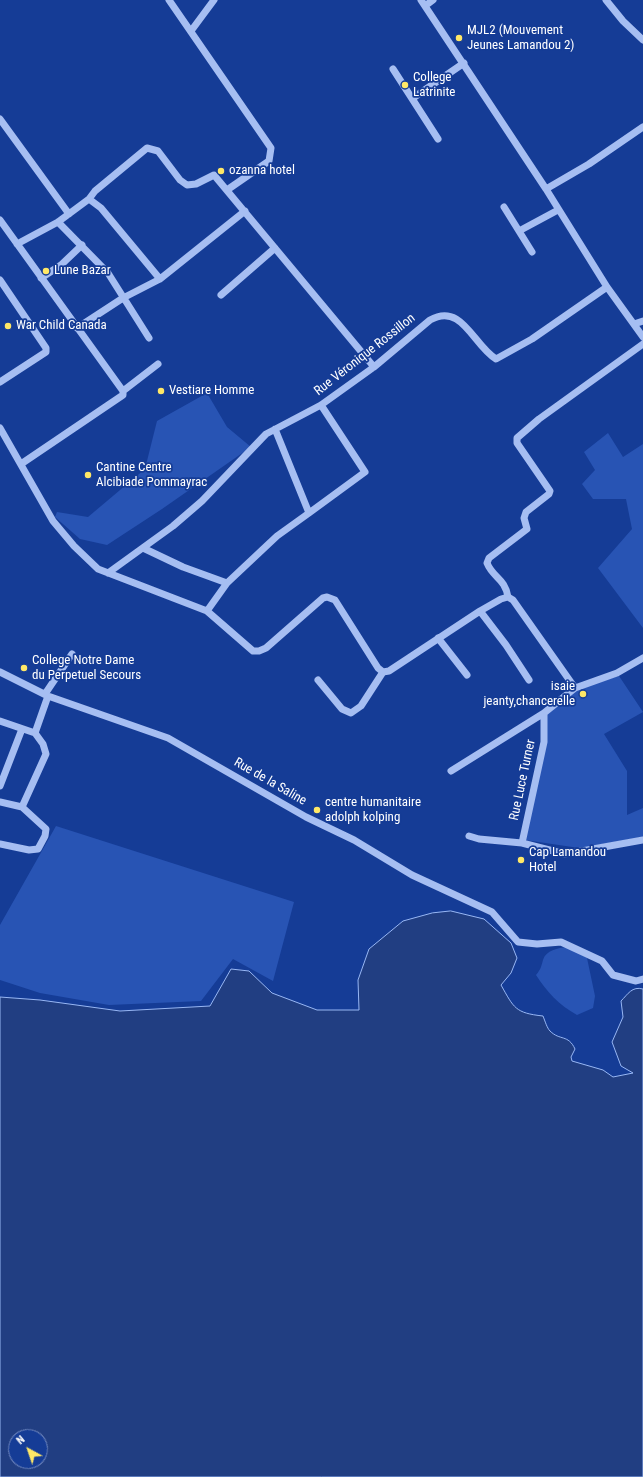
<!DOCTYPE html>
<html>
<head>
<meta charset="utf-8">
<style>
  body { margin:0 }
  #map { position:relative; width:643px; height:1477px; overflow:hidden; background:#153c96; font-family:"Roboto Condensed",sans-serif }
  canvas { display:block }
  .north { position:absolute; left:8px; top:1429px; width:40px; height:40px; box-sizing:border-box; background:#153c96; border:1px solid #738ac0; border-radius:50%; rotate:320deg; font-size:11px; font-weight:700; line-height:16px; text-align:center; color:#fff }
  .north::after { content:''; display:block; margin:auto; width:14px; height:18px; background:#ffe867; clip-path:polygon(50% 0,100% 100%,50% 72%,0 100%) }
</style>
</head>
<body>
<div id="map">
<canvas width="643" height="1477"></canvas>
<div class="north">N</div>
</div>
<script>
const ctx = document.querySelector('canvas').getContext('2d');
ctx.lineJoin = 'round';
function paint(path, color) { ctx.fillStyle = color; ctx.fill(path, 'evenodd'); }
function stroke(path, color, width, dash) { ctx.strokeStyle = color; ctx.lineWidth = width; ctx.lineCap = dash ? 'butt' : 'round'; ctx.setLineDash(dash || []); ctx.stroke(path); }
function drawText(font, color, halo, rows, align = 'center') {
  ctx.font = font + ' "Roboto Condensed",sans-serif'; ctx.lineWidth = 3.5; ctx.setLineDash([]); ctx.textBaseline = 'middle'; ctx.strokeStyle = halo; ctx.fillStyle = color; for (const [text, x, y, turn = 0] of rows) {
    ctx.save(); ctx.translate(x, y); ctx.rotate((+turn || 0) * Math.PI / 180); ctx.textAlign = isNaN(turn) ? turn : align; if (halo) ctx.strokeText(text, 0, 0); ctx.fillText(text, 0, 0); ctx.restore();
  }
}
paint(new Path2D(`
  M207,393L227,427L251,447L162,509L107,545L80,539L55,517L57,512L88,517L145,469L157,421Z
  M608,433L623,457L643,444V628L598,568L632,529L626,499H593L582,484L595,470L584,452Z
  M619,676L643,712L604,734L627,771V815L643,808V837L579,848L525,840L547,714L581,687Z
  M56,826L294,902L273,981L233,959L201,1001L109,1005L40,993L0,980V925Z
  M567,947L587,958L595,996L593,1008L577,1015C559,1005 547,992 536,975C541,969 541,967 543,960C546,950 558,948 567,947Z`), '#2854b4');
const water = new Path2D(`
  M451,911L484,919L511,943L517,958L511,973L501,985C514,1008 515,1013 543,1016C545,1021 547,1028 550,1031C560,1041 568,1034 575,1049L571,1057L572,1061L603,1070L613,1077L633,1073L621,1066L612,1042L623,1017L621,1001C628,994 632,986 643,989V1477H0V997L40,1000L120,1011L210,1006L231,969L249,971L272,993L317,1010H359L358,980L369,949L403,921L432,913ZM16,1437H40V1461H16Z`);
paint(water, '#213e82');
stroke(water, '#98b7f4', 1);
stroke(new Path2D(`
  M169,0L271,148L269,161L227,190
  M421,0L546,189L607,287L643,337
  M606,0L623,21L643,40
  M425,6L433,0
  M191,31L214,0
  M393,69L438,139
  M413,98L464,63
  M0,119L69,214
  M546,189L589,164L643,127
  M89,199L95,191L147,148L158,151L180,180L187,185L196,184L214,175L374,367
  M504,207L532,252
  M0,220L123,391V395L21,464
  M58,222L108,273L149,338
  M519,231L558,210
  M17,244L58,222L89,199L101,208L160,279
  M41,278L61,265L82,245
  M0,280L46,348V352L0,382
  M221,295L275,248
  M634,324L643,321
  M77,328L123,298L160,279L245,211
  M123,391L158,364
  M0,428L53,521L74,546L98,569L207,611L253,651H259L266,648L323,598L327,597L335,600L378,668L383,672L389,671L480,611L501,599L508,597L513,600L575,688L617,673L643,658
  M309,513L365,472L321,405
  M143,548L183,567L227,583L277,536L309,513L275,429
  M108,573L173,526L202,501L266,434L321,405L374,367L430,320C462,302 473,345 496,359L532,339L607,287
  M508,597C505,578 493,578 487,563L489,558L527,529L524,518L526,512L549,494L550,491L517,443V438L539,419L643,344
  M207,611L227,583
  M480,611L506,645L529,680
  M438,638L467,675
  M0,672L48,696L168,738L306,817L354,840L412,875L492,912L518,942L537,944L561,942L602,961L613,975L636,981L643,979
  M318,680L342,709L351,713L361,706L383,672
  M45,694L72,654
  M0,721L35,733L43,744L46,754L22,807
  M35,733L48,696
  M451,771L544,713
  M0,786L22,729
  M0,802L22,807L46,829L45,836L38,849L29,850L0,844
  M469,836L479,839L522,843L565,854L643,840
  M522,843L544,742V713L575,688`), '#a6bef2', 7);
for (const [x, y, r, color] of [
  [459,38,4,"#ffe867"],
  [405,85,4,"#ffe867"],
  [221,171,4,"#ffe867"],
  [46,271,4,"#ffe867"],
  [8,326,4,"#ffe867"],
  [161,391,4,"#ffe867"],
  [88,475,4,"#ffe867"],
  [24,668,4,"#ffe867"],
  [583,694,4,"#ffe867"],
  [317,810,4,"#ffe867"],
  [521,860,4,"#ffe867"]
]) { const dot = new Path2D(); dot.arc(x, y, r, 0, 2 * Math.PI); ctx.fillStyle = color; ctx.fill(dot); stroke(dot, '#153c96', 1.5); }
drawText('13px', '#fff', '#153c96', [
  ["MJL2 (Mouvement",467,31],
  ["Jeunes Lamandou 2)",467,46],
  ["College",413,78],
  ["Latrinite",413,93],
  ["ozanna hotel",229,171],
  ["Lune Bazar",54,271],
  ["War Child Canada",16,326],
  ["Vestiare Homme",169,391],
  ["Cantine Centre",96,468],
  ["Alcibiade Pommayrac",96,483],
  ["College Notre Dame",32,661],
  ["du Perpetuel Secours",32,676],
  ["isaie",575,687,"right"],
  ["jeanty,chancerelle",575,702,"right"],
  ["centre humanitaire",325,803],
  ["adolph kolping",325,818],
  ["Cap Lamandou",529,853],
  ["Hotel",529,868]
], 'left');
drawText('13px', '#fff', '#153c96', [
  ["Rue Véronique Rossillon",365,355,-38],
  ["Rue Luce Turner",523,780,-78],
  ["Rue de la Saline",270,782,30]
]);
</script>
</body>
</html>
